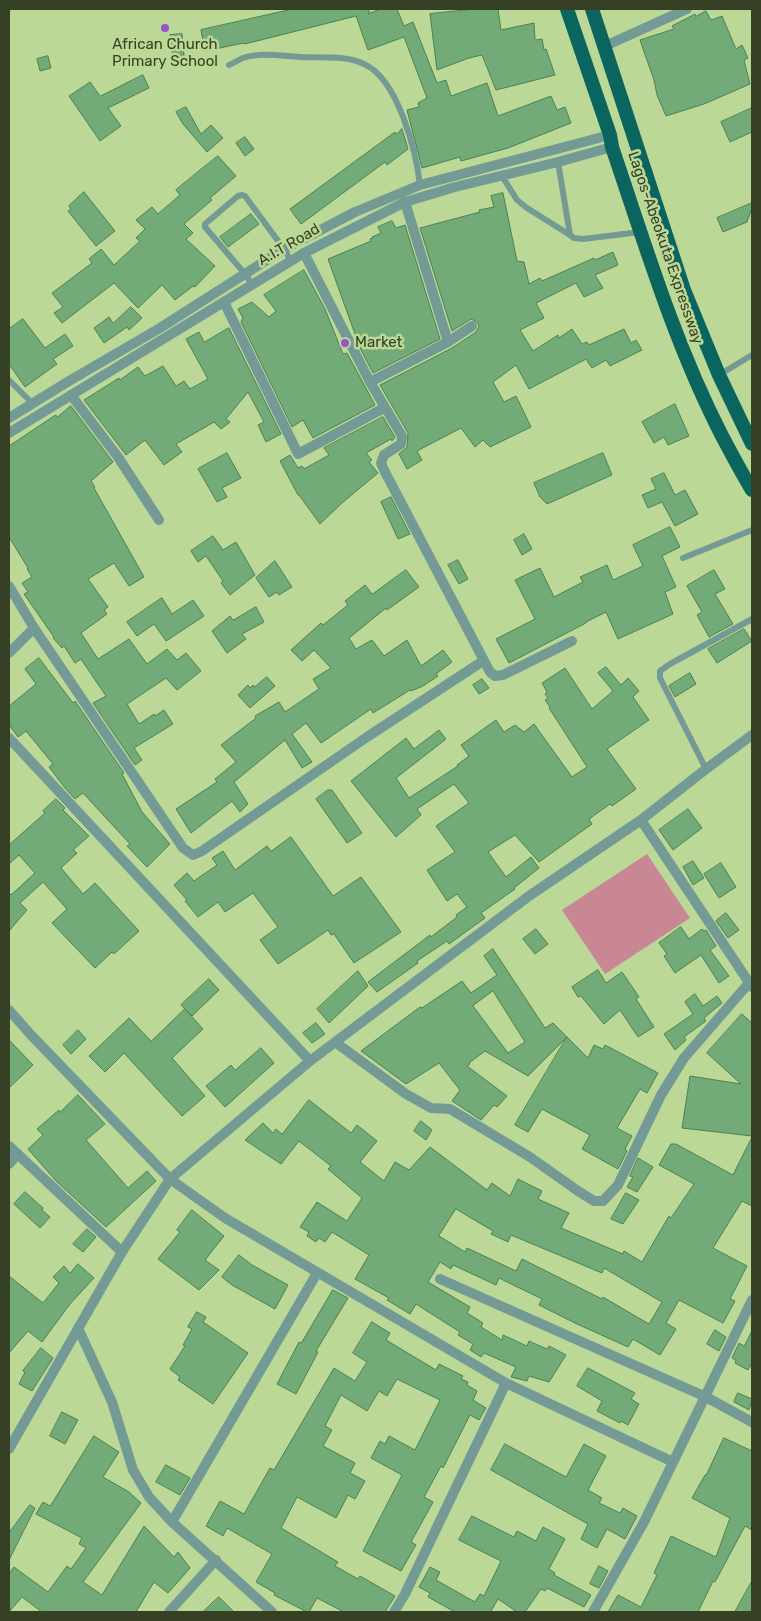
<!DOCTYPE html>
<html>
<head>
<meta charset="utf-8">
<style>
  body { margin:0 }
  #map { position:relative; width:761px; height:1621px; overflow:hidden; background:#bcd896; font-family:Rubik,sans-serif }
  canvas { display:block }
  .frame { position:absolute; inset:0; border:10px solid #354025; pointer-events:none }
</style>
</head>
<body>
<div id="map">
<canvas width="761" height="1621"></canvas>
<div class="frame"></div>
</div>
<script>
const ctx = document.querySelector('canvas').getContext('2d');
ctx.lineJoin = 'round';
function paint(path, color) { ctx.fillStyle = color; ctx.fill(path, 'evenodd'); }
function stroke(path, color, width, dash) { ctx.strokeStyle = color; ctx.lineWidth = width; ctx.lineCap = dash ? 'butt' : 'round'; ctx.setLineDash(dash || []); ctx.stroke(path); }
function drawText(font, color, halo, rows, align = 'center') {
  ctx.font = font + ' Rubik,sans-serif'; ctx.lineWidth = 5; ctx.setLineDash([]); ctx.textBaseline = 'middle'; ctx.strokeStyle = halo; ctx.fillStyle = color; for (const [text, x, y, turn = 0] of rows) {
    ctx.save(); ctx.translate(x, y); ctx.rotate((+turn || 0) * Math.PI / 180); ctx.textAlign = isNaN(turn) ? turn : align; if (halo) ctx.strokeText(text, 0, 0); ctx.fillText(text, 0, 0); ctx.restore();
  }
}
paint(new Path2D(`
  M647,854L690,918L605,974L562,910Z`), '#c98693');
const building = new Path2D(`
  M293,9H369V13L368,14L380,9H397L404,26L413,22L437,83L446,80L451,96L487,83L498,116L551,96L557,110L565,107L571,123L508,148L461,161L460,157L422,168L407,110L419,107L418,103L427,98L404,37L368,50L356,16L245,44L244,43L205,51L201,30Z
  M475,9H498L501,30L534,23L535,40L542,39L544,50L546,49L555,75L496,90L482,55L469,58L437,70L430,14Z
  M706,11L711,20L722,16L736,49L742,45L748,58L744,60L750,84L704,104L666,116L657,95L654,80L640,40L674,29L672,26L695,14L696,16Z
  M182,34L185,66L174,67L170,35Z
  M48,56L51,68L40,71L37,59Z
  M143,75L149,88L108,108L121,126L100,141L69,96L90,82L100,96Z
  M186,107L201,134L211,125L223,138L207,152L183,124L176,112Z
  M752,108V132L730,142L721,122Z
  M402,129L408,149L387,165L385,162L301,224L290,209L395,132L396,134Z
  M245,137L254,149L245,156L236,143Z
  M218,156L236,176L210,198L212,200L184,224L193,233L186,239L215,266L195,287L193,286L175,300L162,285L138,308L114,283L62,323L54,313L63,307L52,293L92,263L89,259L101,249L114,265L140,241L136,238L145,229L136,220L152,207L158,214L180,195L176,190Z
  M84,192L115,231L96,246L68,211L71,209L69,206Z
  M503,193L517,261L524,262L529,284L540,278L542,281L594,258L595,260L613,252L618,265L595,275L603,288L584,297L576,283L536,303L544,318L520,330L533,351L558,335L559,338L572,329L582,344L587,342L589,345L624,329L631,343L636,340L642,350L610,366L606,360L592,368L586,359L529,389L516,365L493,382L504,402L516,396L531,427L490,447L483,440L475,447L461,428L417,451L422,460L407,469L399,454L407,447L408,433L380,385L452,348L476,332L479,326L477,322L471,319L452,331L420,228L480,212L479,210L494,207L491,196Z
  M752,203V208L747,222L723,232L717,218Z
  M251,214L259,224L228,247L220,237Z
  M392,221L396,228L405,225L440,339L373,373L360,348L328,259L371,241L370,239L373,238L372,237L381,233L378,227Z
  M304,270L325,309L343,354L347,353L375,405L313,438L303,420L292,427L241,322L243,318L238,309L252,302L269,317L276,311L264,295Z
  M131,307L142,318L129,330L127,327L104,343L94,328L109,317L113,323Z
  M23,319L45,348L65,334L73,346L53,359L57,364L25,387L9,364V329Z
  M229,328L281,434L266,442L258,425L264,422L248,392L226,419L230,422L221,429L214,422L176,444L182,452L164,465L145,440L126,455L84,400L119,378L120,380L138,367L145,376L163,366L176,386L184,381L190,389L208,379L186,339L199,332L204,342Z
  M675,404L689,436L668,445L664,437L654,443L642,422Z
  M71,406L113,462L91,481L95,487L94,488L144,577L129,586L114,563L88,579L108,607L104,610L107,614L81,633L98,659L129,639L147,664L167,649L177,660L186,653L201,671L177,690L166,678L127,704L139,724L154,714L155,716L164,710L173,724L134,748L142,760L135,765L93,703L106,696L81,659L75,663L64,646L62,648L53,638L54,637L24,594L28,592L22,583L32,577L27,569L28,568L9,537V446L54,416L56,415L57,417Z
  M383,417L395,437L392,441L391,439L366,453L372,460L369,462L378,473L342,503L320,524L299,495H298L280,461L290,455L298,468L302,466L304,469L329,455L324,448Z
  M227,453L241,478L222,488L227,497L217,502L198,469Z
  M603,453L612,475L547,504L540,497L534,483Z
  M664,473L675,495L685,490L698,514L675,526L662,502L648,508L642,495L656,489L651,479Z
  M391,497L410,534L398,539L381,502Z
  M670,527L680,547L662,556L676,587L665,592L673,614L618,639L606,612L586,622V623L509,663L496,639L535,619L515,580L540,568L554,597L583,582L580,577L607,565L613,580L643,566L633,545Z
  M524,534L532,549L522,555L514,540Z
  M213,536L223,550L236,542L255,575L230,595L221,583L223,581L206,556L198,562L191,551Z
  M458,560L468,579L459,584L448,565Z
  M275,561L292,587L279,595L277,592L269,597L256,578Z
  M406,570L419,587L387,610L386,608L349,638L356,649L372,640L384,656L407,640L421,666L443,650L452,662L436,674L438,676L423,686L411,691L410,690L373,713L371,709L321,743L306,723L292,734L312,762L302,768L285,740L234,782L248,804L240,812L232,801L191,833L176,809L217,782L215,779L236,762L221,745L256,718L255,716L279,702L285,712L319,689L313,679L331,668L314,650L302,661L291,650L321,623L323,625L348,605L345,601L365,585L372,594Z
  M714,570L725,589L715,594L733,624L709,637L697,615L702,612L687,586Z
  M162,598L172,614L193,600L204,616L166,641L154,624L137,636L127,622Z
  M256,607L264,622L242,634L246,639L227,653L212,631L230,616L233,620Z
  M744,629L752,641L717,663L708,649Z
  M39,658L73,703L75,701L124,773L122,774L142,812L170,844L147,867L127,846L130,844L83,793L75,799L65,788L49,767L53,764L26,731L18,737L12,729L9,723V706L36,684L25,669Z
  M606,667L621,685L628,678L639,691L633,697L649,720L607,749L636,789L612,806L610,804L589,819L592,824L539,862L515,835L488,852L506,877L531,857L539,868L514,888L515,889L481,913L485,918L449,944L447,941L417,961L418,963L377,992L368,982L430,935L431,937L457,917L456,915L467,907L457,894L447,901L427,870L455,852L436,826L469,803L454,784L417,809L421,815L396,837L351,781L406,738L414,749L439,730L446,739L396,778L409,798L458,766L457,765L469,756L461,745L496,720L504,732L515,725L524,732L534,724L572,777L587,767L549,708L550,707L545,700L548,698L545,694L547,692L542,683L565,668L592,709L613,691L598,673Z
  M690,673L696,684L675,697L669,686Z
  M267,677L275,686L250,708L238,695L248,685L250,688L253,685L254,687Z
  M482,679L489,688L479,694L473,685Z
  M328,790H332L362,833L347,843L316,799Z
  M56,799L65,808L63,810L89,836L73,850L77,853L61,868L83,894L95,883L139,931L114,954L112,952L95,968L52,923L67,909L43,882L20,903L27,910L9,931V892L11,895L35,873L19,855L9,864V845L45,813L43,811Z
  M688,809L702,828L673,850L659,830Z
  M291,837L333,896L361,877L401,932L354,963L334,934L331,935L328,930L278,964L260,940L278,927L253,893L225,912L218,902L198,917L185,901L187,900L174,885L187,873L194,881L217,865L212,858L223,851L235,870L267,846L271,851Z
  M693,861L704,878L693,885L683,867Z
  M721,863L736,887L719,898L704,874Z
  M726,913L739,930L728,938L716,921Z
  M681,927L689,939L702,929L704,931L706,930L716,946L710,950L729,976L719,983L701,955L675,973L664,956L667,954L659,943Z
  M536,929L548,944L535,954L523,939Z
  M493,949L545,1028L553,1023L567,1037L528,1076L485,1051L469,1063L470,1064L467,1066L507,1096L497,1107L494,1105L481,1120L452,1101L460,1090L439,1063L406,1084L361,1051L420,1007L422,1008L462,981L471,993L497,975L484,956ZM493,991L525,1042L508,1053L473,1006Z
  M598,970L606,983L622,972L639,997L636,999L654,1027L638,1037L620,1010L604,1024L581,996L578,997L572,987Z
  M358,971L368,986L329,1023L317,1009Z
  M209,979L219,990L192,1016L181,1005Z
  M695,994L703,1006L717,996L722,1003L704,1018L706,1021L684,1037L686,1040L675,1050L664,1034L693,1014L685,1002Z
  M185,1009L203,1029L172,1058L205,1096L182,1116L124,1053L105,1072L89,1056L129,1018L151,1041Z
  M742,1014L752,1023V1136L682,1128L690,1076L741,1084L707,1053Z
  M316,1023L325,1034L312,1043L303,1033Z
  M78,1030L86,1039L71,1054L63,1045Z
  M567,1037L588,1058L594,1045L603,1049L605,1045L658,1073L647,1093L640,1089L617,1128L632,1136L625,1149L627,1151L618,1169L582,1149L590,1135L542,1109L528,1132L515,1125Z
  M9,1040L33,1065L9,1088Z
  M261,1048L274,1063L225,1107L206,1086L231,1065L235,1070Z
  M78,1095L105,1124L86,1140L128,1188L147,1171L156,1181L106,1227L56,1181L28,1149L43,1135L37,1129L59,1110L60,1112Z
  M309,1100L351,1133L357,1125L377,1141L360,1162L384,1181L395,1162L409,1170L430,1147L487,1190L492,1183L510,1196L518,1179L542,1191L538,1199L569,1213L561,1228L623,1254L624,1251L642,1262L669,1216L671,1218L694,1184L659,1165L671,1144H676L733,1175L752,1137V1206L742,1201L713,1248L747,1266L730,1299L735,1301L723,1323L679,1300L666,1323L676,1329L660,1355L633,1339L628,1347L577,1324L539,1305L542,1299L499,1278L496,1285L453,1265L451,1269L440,1262L428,1282L470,1307L467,1313L483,1323L481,1327L502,1340L503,1335L527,1346L529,1341L547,1349L549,1346L566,1355L549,1382L529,1376L527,1381L511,1377L516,1367L484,1353L481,1357L470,1350L473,1344L458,1335L460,1332L416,1304L410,1314L387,1300L389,1298L355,1279L369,1255L332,1232L325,1242L319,1238L316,1242L307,1236L309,1232L300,1227L317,1202L347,1221L362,1198L328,1169L331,1166L299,1141L281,1164L245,1140L263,1123L273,1133L276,1129L282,1134ZM456,1209L493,1231L491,1234L508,1242L511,1235L602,1273L604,1268L662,1302L649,1324L603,1297L602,1299L522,1259L516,1271L467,1248L465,1252L439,1236Z
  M421,1121L432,1130L426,1140L414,1131Z
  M638,1158L653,1167L637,1192L627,1187L633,1177L630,1176Z
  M25,1192L43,1208L42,1210L50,1217L40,1228L14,1204Z
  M626,1193L639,1200L623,1224L611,1219Z
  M192,1210L224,1236L205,1260L219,1270L199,1290L158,1259L180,1232L177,1230Z
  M87,1229L96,1237L83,1252L73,1244Z
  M239,1255L252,1265L288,1285L275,1309L232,1285L222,1277Z
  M78,1264L94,1278L70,1304L42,1342L28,1331L9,1353V1276L43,1303L59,1283L53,1277L64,1266L70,1273Z
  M333,1290L348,1298L316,1351L318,1352L296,1394L277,1384L299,1342L301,1343Z
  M197,1312L206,1317L203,1322L248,1353L213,1404L178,1380L180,1377L170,1369L185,1346L183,1345L192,1329L188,1327Z
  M372,1322L390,1333L386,1340L436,1370L439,1364L463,1376L461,1379L468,1382L467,1385L477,1391L473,1400L486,1408L479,1420L470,1415L443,1468L441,1466L424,1497L433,1502L411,1542L416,1545L401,1571L363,1551L402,1475L371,1458L380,1441L385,1444L389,1436L415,1450L440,1400L397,1379L387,1396L379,1391L367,1411L341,1395L325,1426L332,1430L323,1446L355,1463L350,1473L365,1481L355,1499L348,1495L336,1518L297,1497L281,1528L338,1562L335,1566L358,1579L360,1576L395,1596L385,1612H344L317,1598L309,1612H307L274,1595L275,1593L256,1582L272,1554L227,1528L223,1536L206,1526L220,1501L244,1514L270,1468L274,1470L334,1368L355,1381L367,1362L353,1353Z
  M715,1330L726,1337L719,1351L707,1344Z
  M752,1331V1363L748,1370L735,1363L736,1360L732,1358L739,1343L744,1346Z
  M41,1348L53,1358L32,1391L19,1384L25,1372L23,1371Z
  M588,1368L635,1393L631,1399L639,1404L628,1425L621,1421L620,1423L597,1411L602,1401L577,1386Z
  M738,1393L752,1399L749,1410L734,1402Z
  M62,1412L78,1420L65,1444L50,1436Z
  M94,1436L119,1452L103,1477L129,1492L141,1503L83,1582L102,1595L144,1526L174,1557L178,1552L190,1568L168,1593L154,1582L136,1612H42L22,1597L9,1612V1574L14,1567L48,1592L67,1566L71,1569L86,1548L79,1544L82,1538L36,1514L43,1502L50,1506Z
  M724,1438L752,1451V1530L745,1526L715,1582L713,1581L698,1612H608L618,1595L641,1607L657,1575L654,1573L671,1536L716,1557L730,1518L692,1498L705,1475H706Z
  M505,1444L566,1477L584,1444L606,1456L588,1490L602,1498L599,1503L620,1513L623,1508L637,1516L625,1539L607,1529L597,1548L581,1539L588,1524L491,1470Z
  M166,1465L190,1478L180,1495L156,1482Z
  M30,1505L35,1508L9,1560V1533Z
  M472,1516L514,1537L517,1531L536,1541L543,1527L565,1539L549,1569L555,1573L554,1575L591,1595L584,1607L547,1588L545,1591L541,1589L525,1612H517L498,1599L491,1611L493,1612H455L428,1597L430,1593L419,1587L430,1567L440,1572L436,1580L475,1602L480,1594L484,1596L501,1561L459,1540Z
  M599,1566L608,1571L599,1588L590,1584Z
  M752,1581V1612H735Z
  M219,1597L234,1612H203Z`);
paint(building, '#72aa78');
stroke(building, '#4b8151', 1);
stroke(new Path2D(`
  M229,65C234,63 238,60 243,58C260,52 282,56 300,57C321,58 345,55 364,64C398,79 416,151 420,185
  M558,162L570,235L574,238L583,239L640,232
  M502,176L517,200L527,208L570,235
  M252,284L245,274L205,227V224L238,196L242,195L245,196L284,249L291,261
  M719,375L752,355
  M9,380L32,403
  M683,558L752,530
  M706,769L660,678V671L670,664L752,619`), '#749a95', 6);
stroke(new Path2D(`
  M605,46L687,9
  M405,202L448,342
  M304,253L370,382L402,436L401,444L384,455L381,463L385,472L490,672L495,676L503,675L572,641
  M224,302L298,454L384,408
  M370,382L448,342L472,326
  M71,395L118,457L159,520
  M9,586L34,628L183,848L193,855L202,851L367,737L483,661
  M9,653L34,628
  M9,738L310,1061
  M641,820L752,987
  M9,1010L31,1035L170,1179L225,1218L506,1383L673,1462
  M335,1042L406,1094L431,1108L450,1109L530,1157L578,1191L594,1201H603L618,1185L661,1095L684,1058L749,983
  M9,1146L122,1252
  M9,1164L18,1154
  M440,1279L706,1397L752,1422
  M78,1328L112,1402L133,1470L149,1497L172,1522L272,1612
  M9,1449L122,1252L170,1179L310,1061L529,896L641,820L706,769L752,735
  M172,1522L317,1273
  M169,1612L216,1560
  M394,1612L405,1594L506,1383
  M593,1612L644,1522L752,1300`), '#749a95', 10);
stroke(new Path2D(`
  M9,418L69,381L160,328L284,249L355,212L420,185L610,135
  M9,433L304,253L405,202L455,187L558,162L612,147`), '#749a95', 10);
stroke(new Path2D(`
  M567,9L610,135L612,147C645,244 674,342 721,434C731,453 741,472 752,490
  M592,9L684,290L719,375L752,444`), '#0a655f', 14);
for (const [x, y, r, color] of [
  [165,28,5,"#9554ca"],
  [345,343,5,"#9554ca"]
]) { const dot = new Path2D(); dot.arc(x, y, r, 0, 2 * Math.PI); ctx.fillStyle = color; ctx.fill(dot); stroke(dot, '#bcd896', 2); }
drawText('15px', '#354025', '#bcd896', [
  ["African Church",165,45],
  ["Primary School",165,62],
  ["Market",355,343,"left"]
]);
drawText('15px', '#354025', '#bcd896', [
  ["A.I.T Road",289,245,-30],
  ["Lagos-Abeokuta Expressway",665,248,71]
]);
</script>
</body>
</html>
